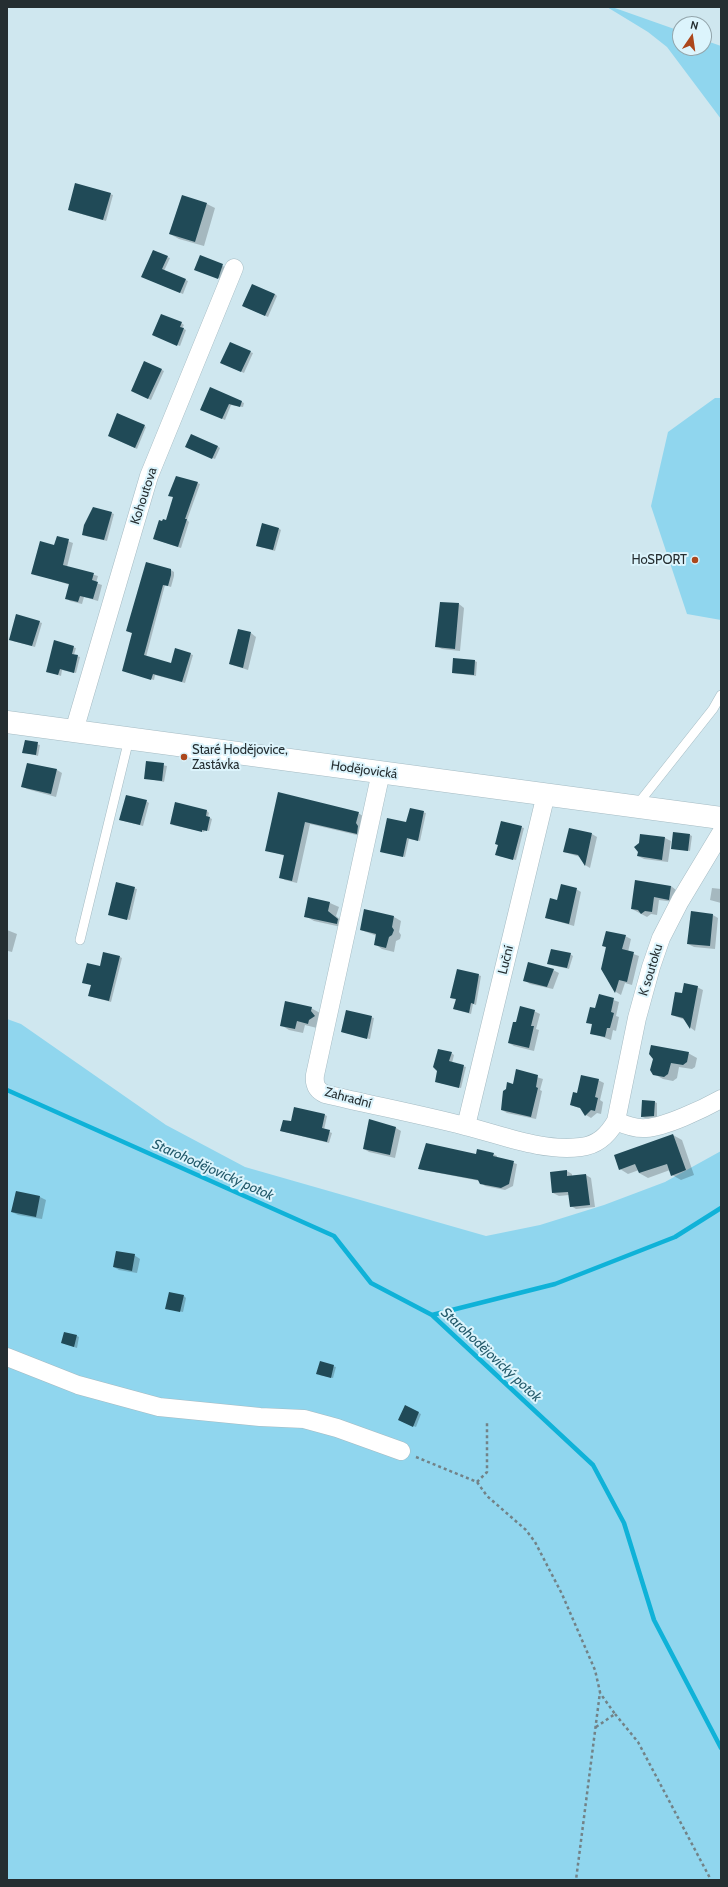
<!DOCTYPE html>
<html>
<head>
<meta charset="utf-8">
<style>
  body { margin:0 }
  #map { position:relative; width:728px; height:1887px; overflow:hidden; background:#cfe7ef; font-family:Cabin,sans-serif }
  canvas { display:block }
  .frame { position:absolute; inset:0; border:8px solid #252e31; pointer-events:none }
  .north { position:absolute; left:672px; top:16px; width:40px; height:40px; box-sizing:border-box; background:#dcf4fc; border:1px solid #93a5ab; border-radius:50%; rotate:13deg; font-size:11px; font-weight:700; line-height:16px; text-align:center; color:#252e31 }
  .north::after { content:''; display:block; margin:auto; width:14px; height:18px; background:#ac471c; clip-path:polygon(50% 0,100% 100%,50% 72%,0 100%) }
</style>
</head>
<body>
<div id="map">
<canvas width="728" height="1887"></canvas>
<div class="frame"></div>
<div class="north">N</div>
</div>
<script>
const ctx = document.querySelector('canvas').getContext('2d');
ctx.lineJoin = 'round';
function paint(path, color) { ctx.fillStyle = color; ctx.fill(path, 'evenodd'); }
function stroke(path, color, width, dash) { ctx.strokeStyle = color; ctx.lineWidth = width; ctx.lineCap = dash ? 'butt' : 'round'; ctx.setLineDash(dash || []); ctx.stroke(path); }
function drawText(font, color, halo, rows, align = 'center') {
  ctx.font = font + ' Cabin,sans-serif'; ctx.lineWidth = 4; ctx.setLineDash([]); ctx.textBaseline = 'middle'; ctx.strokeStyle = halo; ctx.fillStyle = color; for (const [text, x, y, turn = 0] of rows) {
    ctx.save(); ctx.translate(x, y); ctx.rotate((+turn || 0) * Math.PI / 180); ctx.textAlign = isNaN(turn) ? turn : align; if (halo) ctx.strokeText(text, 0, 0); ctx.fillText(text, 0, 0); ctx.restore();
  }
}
paint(new Path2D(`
  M607,7H612L680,31V48H704V40L721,46V119L667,47L648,32Z
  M715,398H721V620L687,614L651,506L668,432Z
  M7,1019L21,1024L166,1125L245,1167L486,1236L540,1225L604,1205L665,1182L721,1151V1880H7Z`), '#90d6ee');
paint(new Path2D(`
  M110,194L113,195L106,221L71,211Z
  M207,204L215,208L204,246L179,239L170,234Z
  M167,257L170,258L164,271L188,281L183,294L145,278Z
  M200,257L225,267L221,279L198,270Z
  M275,294L277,296L268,317L246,307Z
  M181,323L184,325L182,328L186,330L180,346L156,336Z
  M250,352L253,353L244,373L224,364Z
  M145,362L164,371L151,400L134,392Z
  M211,388L244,403L243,407L231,405L225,420L204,410Z
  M144,426L146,427L137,449L111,437Z
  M217,446L220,448L215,459L189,448Z
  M197,483L200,484L187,520L189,522L181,548L154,539L167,521L174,498L172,497Z
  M111,513L114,514L107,541L86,536Z
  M278,528L281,530L275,551L257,546Z
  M57,537L73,543L67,567L98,576L96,583L102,585L98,601L84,597L82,604L70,601L66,598L70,585L32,573L55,546Z
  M147,563L171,570L174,572V576L171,587L165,585L146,657L172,664L190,654L193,655L185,683L155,675L154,680L126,671L133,633L127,631Z
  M459,604L464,608L460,651L442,649L436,646Z
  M39,622L42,623L35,647L13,641Z
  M251,633L256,637L248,670L230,664Z
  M55,642L76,648L74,655L80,657L76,673L62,670L61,676L47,671Z
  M475,661L477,662L476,676L453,673Z
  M25,741L40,745L38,756L23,752Z
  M147,762L167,766L164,782L145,778Z
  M57,770L62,773L56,797L27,789L22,786Z
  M279,794L358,813L363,816L361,836L310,824L297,883L285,880L280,877L285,856L266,850Z
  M146,801L149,803L143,826L120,820Z
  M410,809L426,813L420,841L409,839L405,857L383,852L407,823Z
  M207,811L209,813L208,817L212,819L209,831L205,830L204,832L173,825Z
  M502,822L524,828L516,860L499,856Z
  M592,834L597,837L590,868L585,865L580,857L564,852Z
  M641,835L665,838L671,841L668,862L644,859L638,856Z
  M690,835L692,836L690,851L675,849Z
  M117,884L137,889L130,920L109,915Z
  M671,886L676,890L674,902L659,900L657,915L651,914L647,917L632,909Z
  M712,888L721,889V903L710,900Z
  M576,889L581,892L574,926L546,918L557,901Z
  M309,898L330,903L339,907L336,916L346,925V928L314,921L305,916Z
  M713,915L718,918L715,949L694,947L688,944Z
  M394,917L401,921L399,932L401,935L400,939L396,941L394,952L382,949L375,944L377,936L361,930Z
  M7,930L17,934L12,952L8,951L7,954Z
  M625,936L631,939L628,952L639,956L632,985L625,983L621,995L616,992L602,969L607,948L603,946Z
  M570,954L573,956L569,969L551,965Z
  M120,957L122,958L111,1002L89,996L92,985L83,982L100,967Z
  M553,970L559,973L553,989L530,984L524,980Z
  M478,975L481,976L476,1005L473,1004L471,1014L454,1009L457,1000L451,998Z
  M697,987L703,990L695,1031L691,1028L685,1020L672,1015L682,994Z
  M599,995L619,1002L616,1016L619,1017L616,1031L613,1030L611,1040L591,1033L593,1025L587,1022L596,1010Z
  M311,1008L320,1013L317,1028L305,1025L303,1033L289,1030L281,1025Z
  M347,1011L374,1018L370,1039L342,1032Z
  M534,1011L540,1014L536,1029L539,1030L534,1051L514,1046L509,1043L517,1023Z
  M451,1053L454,1055L452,1063L466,1067L461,1088L436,1082Z
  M688,1053L697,1058L695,1067L692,1069L679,1067L677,1078L673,1081L663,1079L654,1074L651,1070Z
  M517,1071L543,1079L540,1090L542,1091L536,1119L507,1113L502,1110L513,1085Z
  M598,1080L604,1083L600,1100L603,1102L601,1114L597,1113L591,1118L586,1115L582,1109L571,1105L577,1094Z
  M655,1102L657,1103V1117L645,1118L642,1117Z
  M325,1115L327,1116L324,1130L332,1133L329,1143L281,1131L292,1122Z
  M370,1121L396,1128L401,1131L395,1158L369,1152L364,1149Z
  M673,1135L682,1140L694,1175L681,1180L672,1175L670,1170L648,1178L639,1173V1170L628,1174L620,1169Z
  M493,1154L497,1156V1158L517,1164L513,1186L505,1190L485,1186L480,1181L423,1170L419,1168L477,1155Z
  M567,1171L572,1174V1176L586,1175L591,1178L595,1207L576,1209L571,1206L569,1195L559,1196L553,1193Z
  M16,1192L40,1197L46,1200L42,1219L18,1215L12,1212Z
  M134,1255L140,1259L137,1273L119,1270L114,1267Z
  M184,1296L186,1298L183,1312L169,1309Z
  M77,1336L79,1337L77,1348L65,1344Z
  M321,1363L336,1367L333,1378L320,1375Z
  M405,1407L421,1414L416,1427L401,1421Z`), '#0003');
stroke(new Path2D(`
  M7,1090L334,1236L371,1283L432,1315L593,1465L624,1523L654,1620L721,1748
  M432,1315L555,1284L675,1237L721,1208`), '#0fb2d8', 4.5);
paint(new Path2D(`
  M75,183L111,193L103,220L68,210Z
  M182,195L207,203L195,242L169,234Z
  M153,250L168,256L162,269L186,279L180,293L141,277Z
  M200,255L223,264L218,279L194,270Z
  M252,284L275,294L265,316L242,306Z
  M161,314L182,322L180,327L184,328L177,346L152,335Z
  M230,342L251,351L241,372L220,363Z
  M144,361L162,369L148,399L131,391Z
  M210,387L242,401L240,407L229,404L222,419L200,410Z
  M117,413L145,425L135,448L108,436Z
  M191,434L218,446L212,459L185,447Z
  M176,476L198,482L185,519H187L178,547L153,539L159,520L162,521L163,519L166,520L173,497L168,496Z
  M93,507L112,512L104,540L82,535L84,525Z
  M262,523L279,528L273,550L256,546Z
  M57,536L69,539L63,565L94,573L92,580L98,582L93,599L80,596L78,602L65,599L69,584L31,574L40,541L54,545Z
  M146,562L171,569V575L168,586L163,585L144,655L171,663L175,648L191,653L182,682L153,674L151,680L122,671L132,633L126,631Z
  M440,602L459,603L455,649L435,647Z
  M16,614L40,621L32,646L9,640Z
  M238,629L251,632L243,668L229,664Z
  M54,640L74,646L72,654L78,655L74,673L60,669L58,675L46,672Z
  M453,658L475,660L474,675L452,673Z
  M25,740L38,742L36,755L22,753Z
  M146,761L164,763L162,781L144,779Z
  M27,763L57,769L51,794L21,787Z
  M278,792L359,812L356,823L358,826L357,834L305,822L292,881L279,878L284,855L265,851Z
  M126,795L147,800L140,825L119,820Z
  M175,802L207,810L206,816L210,817L207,831L202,830V832L170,824Z
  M410,808L424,811L418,841L407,838L403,857L380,852L387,818L406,822Z
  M501,821L522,826L513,860L495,855L498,845L495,844Z
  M569,828L592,833L585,866L578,855L563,852Z
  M673,832L690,834L688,851L671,849Z
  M640,834L665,837L662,860L637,856L638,852L634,847L639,843Z
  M635,880L671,886L669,900L654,897L652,912L645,911L641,914L638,910L631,909Z
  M116,882L135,887L127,920L108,915Z
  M561,884L577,888L569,924L545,918L550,898L557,900Z
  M308,897L330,902L328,911L338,919L337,924L304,917Z
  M364,909L394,916L392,927L394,930L392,935L389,937L386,948L374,945L376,934L360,930Z
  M691,911L713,914L710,946L687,944Z
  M606,931L626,935L622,949L634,952L627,982L619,980L615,993L601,969L606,947L602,946Z
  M551,949L571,953L567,968L547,964Z
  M103,952L120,956L109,1001L88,996L91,985L82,983L87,963L100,966Z
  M528,962L554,969L547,987L523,981Z
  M457,969L479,974L474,1004L471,1003L469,1013L453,1009L456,999L450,998Z
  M684,983L698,986L690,1029L683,1018L671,1015L675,992L682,993Z
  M599,994L614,998L611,1012L614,1013L610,1028H607L605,1037L590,1034L592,1024L586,1023L590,1007L595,1008Z
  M285,1001L312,1007L311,1011L315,1016L309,1020L308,1024L297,1021L295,1029L280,1026Z
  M520,1006L535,1010L531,1026H534L529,1048L508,1043L513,1022H516Z
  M346,1010L372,1016L367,1039L341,1032Z
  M651,1045L689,1052L687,1062L683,1065L671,1063L668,1074L664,1077L653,1075L650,1070L653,1059L649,1054Z
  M438,1049L452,1052L449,1061L464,1065L459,1088L435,1082L437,1071L433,1067Z
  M516,1069L538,1075L536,1087L538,1088L531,1117L501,1110L503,1091L506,1089L507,1082L513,1084Z
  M581,1075L599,1079L595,1097L598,1098L595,1111L591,1110L585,1116L580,1108L570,1105L573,1092L577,1093Z
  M642,1100L655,1101L654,1116L641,1117Z
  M294,1107L325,1114L322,1128L330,1130L327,1142L280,1131L283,1120L291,1121Z
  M369,1119L396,1127L390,1155L363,1149Z
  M673,1134L686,1170L671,1176L667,1164L639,1173L635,1164L619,1170L614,1155Z
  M426,1143L476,1154L477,1149L494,1153L493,1156L514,1161L509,1184L501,1188L480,1184L478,1180L418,1169Z
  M567,1170V1176L586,1174L590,1205L570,1207L568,1192L552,1193L550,1172Z
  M16,1191L40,1196L36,1217L11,1212Z
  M116,1251L135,1254L132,1271L113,1267Z
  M169,1292L184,1295L180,1312L165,1309Z
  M64,1332L77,1335L74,1347L61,1343Z
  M320,1361L334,1365L331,1378L316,1374Z
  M405,1405L419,1412L413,1427L398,1420Z`), '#204a57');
const service = new Path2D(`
  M637,805L713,709L721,695
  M80,940L129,739`);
const minor = new Path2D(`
  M74,731L149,476L234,268
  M381,772L315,1075C314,1084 316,1090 325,1094C371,1105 418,1114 465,1126C502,1135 542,1152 581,1147C598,1145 608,1135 616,1121L637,1018L651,967L661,938L680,901L721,833
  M616,1121C625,1125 635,1129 646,1128C665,1127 703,1109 721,1099
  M466,1126L546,794
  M7,1357L78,1385L159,1407L260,1417L304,1419L337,1428L401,1451`);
const tertiary = new Path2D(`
  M7,722L721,818`);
stroke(service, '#a5bbc3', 10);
stroke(minor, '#a5bbc3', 19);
stroke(tertiary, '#a5bbc3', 23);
stroke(new Path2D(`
  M416,1457L477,1482L487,1496L526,1530L535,1542L562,1594L595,1670L600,1692L576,1880
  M477,1482L487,1472V1423
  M615,1714L638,1742L711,1880
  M596,1727L615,1714L600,1693`), '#728287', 2.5, [3, 3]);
stroke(service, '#fff', 9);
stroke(minor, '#fff', 18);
stroke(tertiary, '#fff', 22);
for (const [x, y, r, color] of [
  [695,560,4,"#ac471c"],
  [184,757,4,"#ac471c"]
]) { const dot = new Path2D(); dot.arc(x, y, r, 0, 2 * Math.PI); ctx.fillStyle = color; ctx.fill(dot); stroke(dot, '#dcf4fc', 1.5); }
drawText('13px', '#252e31', '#dcf4fc', [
  ["Kohoutova",144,496,-72],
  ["Hodějovická",364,770,8],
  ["Luční",506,960,-76],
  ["K soutoku",651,970,-73],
  ["Zahradní",348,1098,15]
]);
drawText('13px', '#252e31', '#dcf4fc', [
  ["HoSPORT",687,560],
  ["Staré Hodějovice,",192,750,"left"],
  ["Zastávka",192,765,"left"]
], 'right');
drawText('italic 14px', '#235a6b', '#dcf4fc', [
  ["Starohodějovický potok",213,1170,24],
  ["Starohodějovický potok",491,1355,43]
]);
</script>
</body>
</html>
